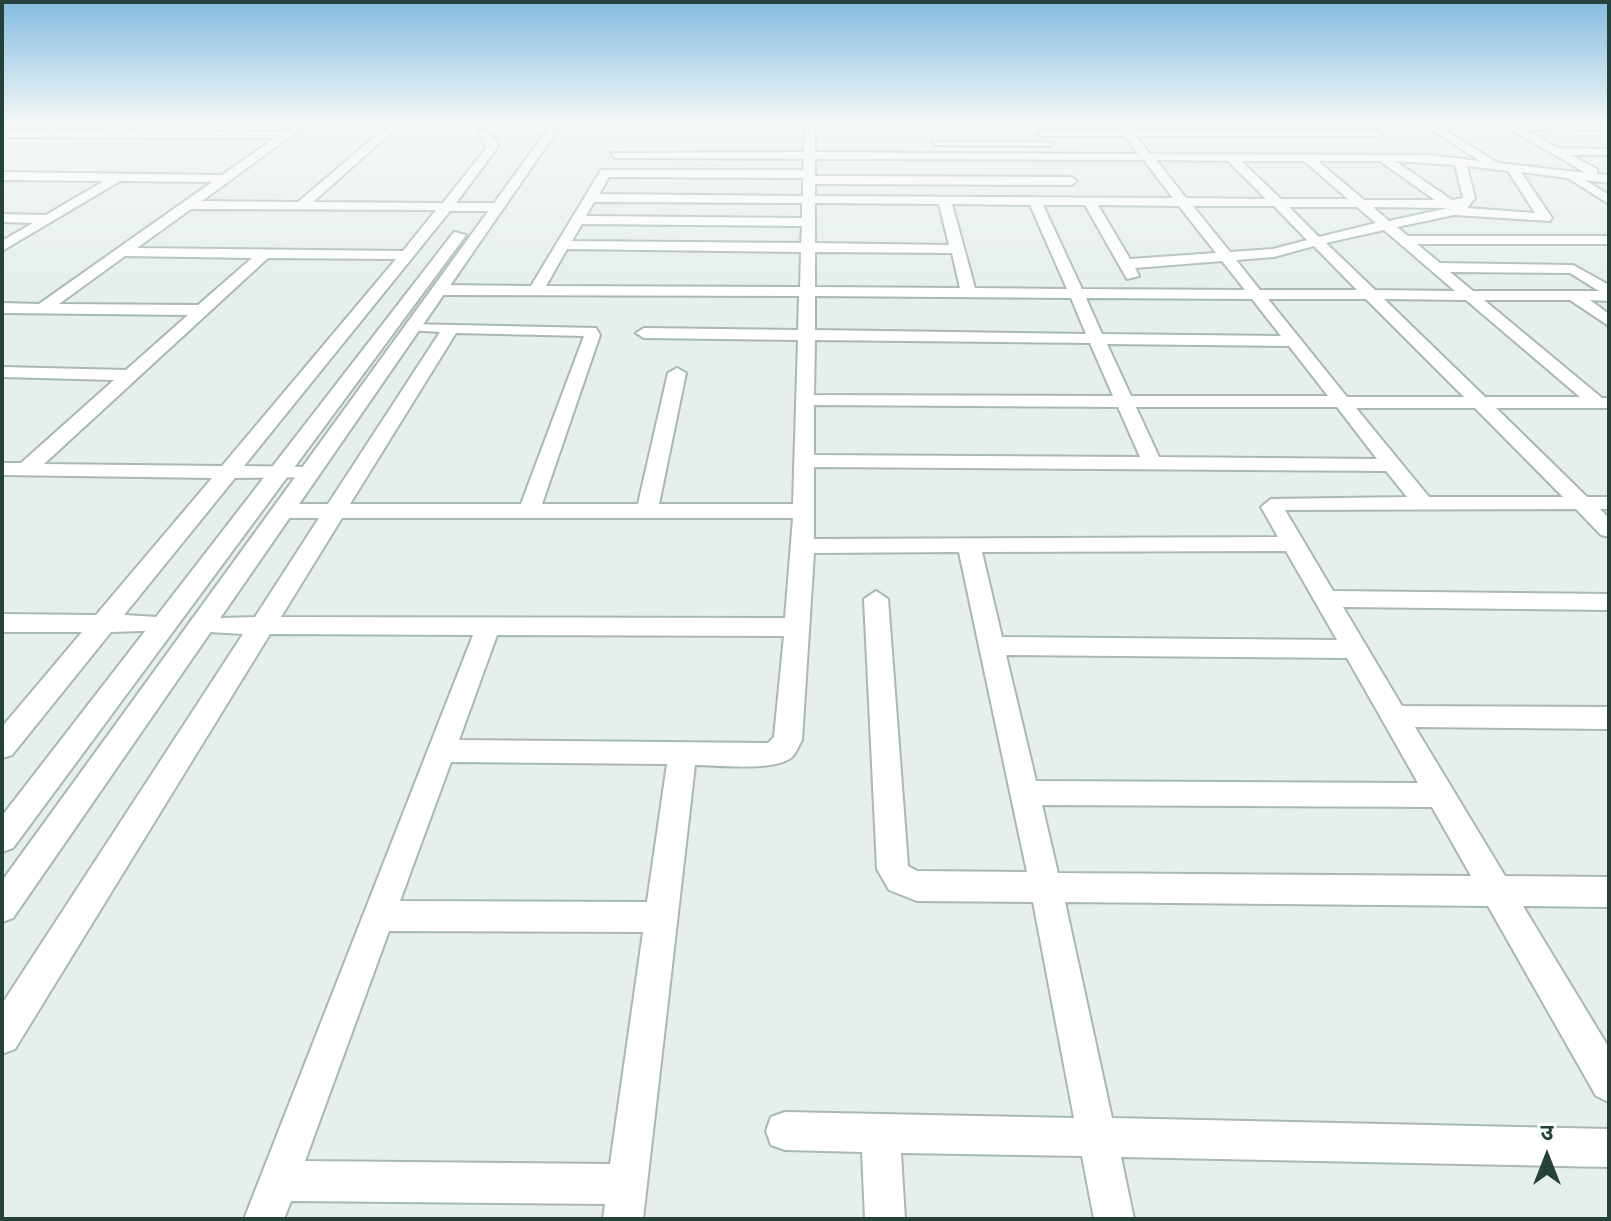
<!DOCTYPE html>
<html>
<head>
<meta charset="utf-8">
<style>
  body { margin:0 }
  #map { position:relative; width:1611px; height:1221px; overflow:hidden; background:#e6efeb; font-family:Montserrat,"Noto Sans Devanagari",sans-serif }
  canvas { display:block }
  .frame { position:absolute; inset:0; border:4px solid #24423a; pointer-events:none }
  .north { position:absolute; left:1507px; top:1117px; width:80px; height:80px; -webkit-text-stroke:6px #f7fbf9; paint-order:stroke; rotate:0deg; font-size:22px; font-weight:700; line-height:32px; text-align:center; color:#24423a }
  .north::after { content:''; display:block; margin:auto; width:28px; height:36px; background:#24423a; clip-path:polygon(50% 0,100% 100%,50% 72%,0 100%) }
</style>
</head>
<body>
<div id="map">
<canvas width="1611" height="1221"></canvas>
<div class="frame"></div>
<div class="north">उ</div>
</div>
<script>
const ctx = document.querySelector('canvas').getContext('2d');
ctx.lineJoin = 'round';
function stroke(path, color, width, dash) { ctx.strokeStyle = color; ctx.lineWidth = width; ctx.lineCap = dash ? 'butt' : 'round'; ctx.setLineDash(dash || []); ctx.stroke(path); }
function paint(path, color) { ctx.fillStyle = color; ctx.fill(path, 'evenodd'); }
const service = new Path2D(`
  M933,142H1049L1052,144L1049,146L935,145Z`);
const minor = new Path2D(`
  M298,122H310L202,201L298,202L392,122H403L313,202L443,203L486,148L479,133L484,130L498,143L497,148L456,203H499L505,207L499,211H450L244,466L309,467L319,473L316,477L235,478L124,615L174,618L177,624L174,630L111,632L12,755L2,758V727L82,632H2V614L96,615L212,478L2,475V463H21L114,380L2,377V367L126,370L188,315L2,313V303L39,304L212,182L120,181L2,251V241L33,223L2,222V214L46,215L104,181L2,180V172L222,175L275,138L2,137V131L284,132ZM191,209L436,210L403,251L137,248ZM125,256L252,258L198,305L59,304ZM268,258L396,259L222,466L44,464Z
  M805,122H815V152L1138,154L1125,136H1042L1037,133L1042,130H1120L1114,122H1125L1131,130H1377L1382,133L1377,136H1136L1150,154L1426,155L1480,161L1420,122H1432L1498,163L1586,173L1498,122L1609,124V130L1524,129L1558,148L1609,149V155H1570L1597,169V174L1609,175V183L1585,180L1609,195V204L1568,178L1521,172L1552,218L1550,221L1454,215L1397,227L1408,236H1609V244H1417L1440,263L1573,265L1609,285V301L1590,300L1609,314V326L1570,300H1484L1602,398H1609V408H1496L1587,497H1609V509H1600L1609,518V537L1601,535L1576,509L1285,510L1333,591L1609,594V610L1343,607L1402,706L1609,707V729L1415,727L1505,876L1609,877V907L1523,906L1609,1048V1102L1596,1096L1488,906L1065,902L1112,1118L1609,1129V1167L1121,1157L1134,1219H1094L1082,1156L901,1153L905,1219H865L862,1152L785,1150L771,1145L766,1131L771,1117L785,1112L1074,1118L1033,902L917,901L889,890L877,869L864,599L876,591L888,599L908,866L917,871L1027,872L959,552L814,553L802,740C799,745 796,753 792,757C774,772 718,765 695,765L643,1219H603L605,1204L291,1201L284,1219H244L473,635L270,634L15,1049L2,1054V1004L243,634L192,631L189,625L192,619L255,617L319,518H282L271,511L282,504H328L440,332L407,330V324L596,328L600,335L542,504H638L668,373L677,368L686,373L659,504H793L798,340L644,338L636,333L644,328L798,330L799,296L439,295L431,290L439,285L531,286L601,170H803L804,159L615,158L611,153L804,152ZM815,159L1144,160L1173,198L815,196V184L1071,185L1077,181L1071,177L815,176ZM1156,160L1228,161L1266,199L1186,198ZM1241,161H1304L1348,199H1281ZM1318,161H1380L1435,200H1364ZM1395,161L1455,165L1463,198L1452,200ZM1467,166L1508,171L1535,213L1467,208L1475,198ZM609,177L803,178V196L599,194ZM594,202L802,203V218L586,216ZM815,203L939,204L949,245L815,243ZM952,204L1030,205L1067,289L975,288ZM1043,205H1085L1127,279L1139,276L1135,268L1222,261L1245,290L1082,289ZM1098,205L1179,206L1216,253L1130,259ZM1193,206H1274L1307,240L1273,249L1230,252ZM1289,207H1357L1376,223L1319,237ZM1373,207L1448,208L1389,221ZM582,224L802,226L801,243L572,241ZM1384,230L1455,291L1375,290L1326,243ZM1314,246L1357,290H1260L1236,260L1274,257ZM567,249L801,252L800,287L546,286ZM815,252L952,253L960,288L815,287ZM1450,272L1570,273L1599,291H1473ZM815,296L1071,298L1086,334L815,330ZM1086,298L1252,299L1281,336L1102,334ZM1268,299H1366L1464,397H1347ZM1384,299L1466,300L1580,397H1485ZM456,333L584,336L521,504H350ZM815,340L1090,343L1113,396L814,395ZM1107,344L1289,346L1328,396H1131ZM814,405L1118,407L1140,457L814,455ZM1136,407H1337L1377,459L1159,457ZM1356,408H1475L1563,497H1429ZM814,467L1386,471L1407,497L1271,499L1261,507L1278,537L814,539ZM342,518H793L785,618L281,617ZM1286,551L1337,640L1002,637L982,552ZM497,635L784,636L774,737L768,743L459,740ZM1006,655L1347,658L1418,783L1036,781ZM451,762L667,764L647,902L400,901ZM1042,805L1432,807L1471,876L1058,873ZM389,931L643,932L610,1164L305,1161Z
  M845,122H855L856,124L851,127Z`);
const tertiary = new Path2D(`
  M553,122H563L13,918L2,922V881Z
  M454,232L466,235L13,848L2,852V816Z`);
stroke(service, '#a8b8b2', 4);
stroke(minor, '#a8b8b2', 4);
stroke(tertiary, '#a8b8b2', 4);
paint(service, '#fff');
paint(minor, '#fff');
paint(tertiary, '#fff');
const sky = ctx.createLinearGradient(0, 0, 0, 293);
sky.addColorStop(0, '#84bce0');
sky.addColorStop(0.42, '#f4f8f6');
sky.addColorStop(1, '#f4f8f600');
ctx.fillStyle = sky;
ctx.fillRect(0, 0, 1611, 293);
</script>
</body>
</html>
